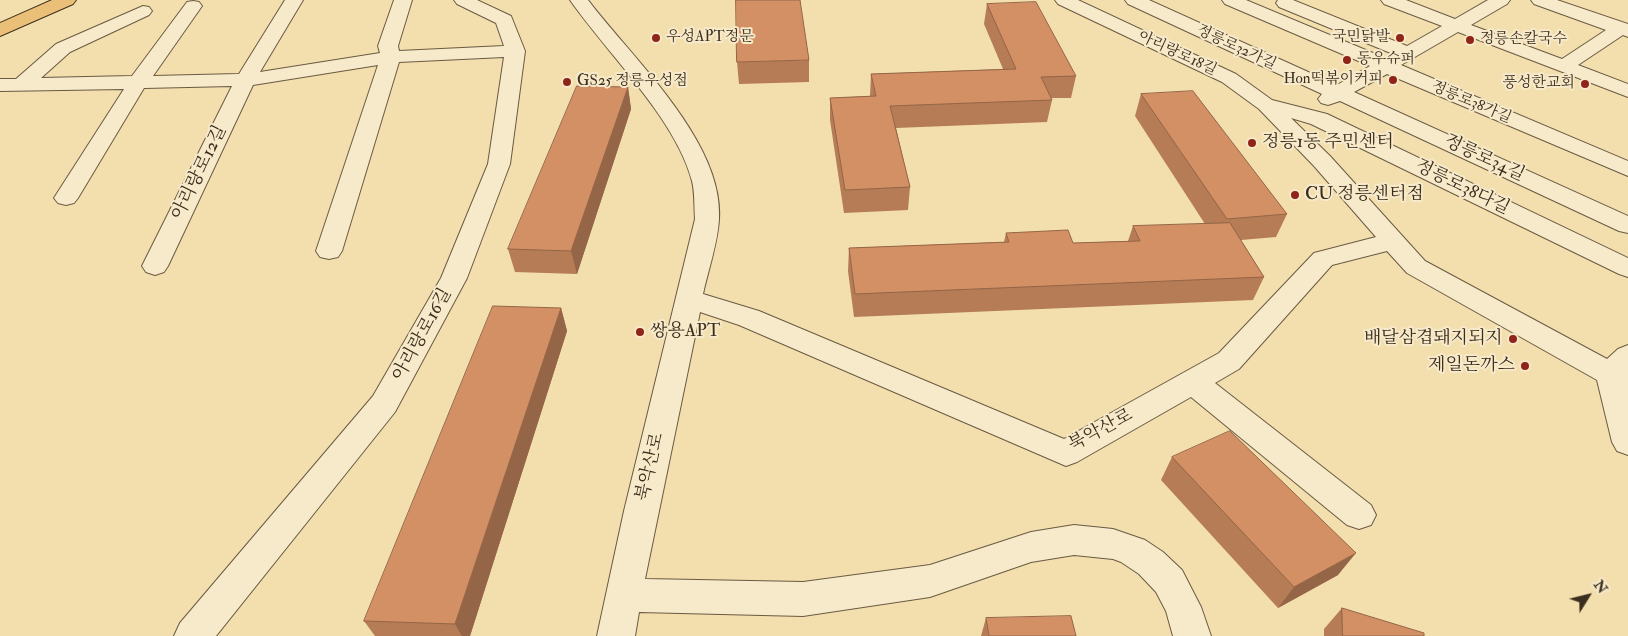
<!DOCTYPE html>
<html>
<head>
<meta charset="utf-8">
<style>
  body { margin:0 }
  #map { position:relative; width:1628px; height:636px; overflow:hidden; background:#f3deae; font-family:"IM FELL Double Pica",serif }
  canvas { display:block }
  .north { position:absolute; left:1563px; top:571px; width:50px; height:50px; -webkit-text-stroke:4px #f7eaca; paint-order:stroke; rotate:54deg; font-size:14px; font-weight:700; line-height:20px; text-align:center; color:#3c2e1e }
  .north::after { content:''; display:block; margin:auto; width:18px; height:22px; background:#3c2e1e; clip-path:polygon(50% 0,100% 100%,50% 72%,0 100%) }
</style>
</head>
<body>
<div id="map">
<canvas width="1628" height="636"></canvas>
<div class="north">N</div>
</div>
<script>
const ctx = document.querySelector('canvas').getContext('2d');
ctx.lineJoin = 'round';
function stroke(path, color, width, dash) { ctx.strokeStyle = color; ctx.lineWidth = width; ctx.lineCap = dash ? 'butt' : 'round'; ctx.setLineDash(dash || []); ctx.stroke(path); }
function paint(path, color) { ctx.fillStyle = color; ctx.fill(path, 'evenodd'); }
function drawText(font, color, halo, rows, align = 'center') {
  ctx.font = font + ' "IM FELL Double Pica","Noto Serif KR",serif'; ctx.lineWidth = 4; ctx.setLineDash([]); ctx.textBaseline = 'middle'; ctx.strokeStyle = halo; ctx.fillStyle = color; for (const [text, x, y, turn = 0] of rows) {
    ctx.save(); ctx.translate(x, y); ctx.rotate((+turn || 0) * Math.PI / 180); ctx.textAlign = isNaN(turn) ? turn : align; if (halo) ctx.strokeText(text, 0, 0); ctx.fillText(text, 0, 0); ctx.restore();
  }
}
const minor = new Path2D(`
  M285,0H303L260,72L380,53L378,46L394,0H412L398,46L399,51L504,46L496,23L457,4L454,0H477L511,16L525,51L510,164L467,278L395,412L216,636H174L180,623L373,396L441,278L488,164L504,57L399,62L342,251L338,257L329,259L320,257L316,251L378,65L253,85L168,266L164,272L155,275L146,272L142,266L232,86L144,88L78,198L74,203L66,205L58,203L54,198L124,89L0,91V79H16L56,44L143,6L149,7L152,11L149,15L70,52L41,78L132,76L187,2L193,1L199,2L202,6L153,76L239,74Z
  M570,0H588C632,58 724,142 719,219C718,242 708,271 703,294L759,311L1064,439L1219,353L1314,253L1376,237L1314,166L1259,109L1222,82L1058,4L1055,0H1078L1236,74L1272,100L1327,114L1628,258V277L1619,274L1311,124L1291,118L1330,156L1425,261L1607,359L1618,349L1628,345V455L1617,451L1612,442L1597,380L1407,273L1387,251L1332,265L1239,369L1215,383L1371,505L1376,515L1371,525L1359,529L1347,525L1191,397L1077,462L1066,466L739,325L700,312L645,579L803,582L930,565L1031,532L1074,525L1113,529L1145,540L1163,552L1182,570L1201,607L1211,636H1173L1166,611L1156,592L1139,574L1121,562L1113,559L1074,555L1031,562L930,597L803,616L639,612L635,636H597L624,511L695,219C694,206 695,193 692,181C676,119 607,53 570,0Z
  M1125,0H1149L1337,85L1370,66L1225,4L1222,0H1246L1385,58L1393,54L1279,7L1276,3L1278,0H1293L1407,46L1442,26L1384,4L1381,0H1406L1455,19L1488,0H1510L1507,4L1471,25L1562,59L1606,30L1534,4L1531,0H1557L1628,24V37L1623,35L1578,65L1628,84V97L1458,32L1401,65L1628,161V176L1387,74L1354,92L1628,216V233L1619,231L1340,101L1328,105L1321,103L1318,99L1322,94L1128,4Z`);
const major = new Path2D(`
  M52,0H76L73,4L0,36V23Z`);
stroke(minor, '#6a5a42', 2);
stroke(major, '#3c2e1e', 2);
paint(minor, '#f7eaca');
paint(major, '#eabf77');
paint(new Path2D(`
  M987,4L1076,76L1071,98H1051L1052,100L1047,122L896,128L910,187L908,210L844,213L830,120V98L870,96L871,74L1003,69L984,24Z
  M809,60V82L739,84L737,62Z
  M628,87L631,109L577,274L515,272L508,249Z
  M1141,94L1287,214L1276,237L1241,240L1264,277L1253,300L854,317L848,271L849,248L1004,242L1006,233L1073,243L1128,241L1133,226L1205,224L1135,116Z
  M561,308L567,331L470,636H375L364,621Z
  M1172,457L1338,575L1278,608L1161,480Z
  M1342,608L1424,636H1324V629Z
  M986,618L1076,636H981Z`), '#b57c56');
paint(new Path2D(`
  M628,87L631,109L577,274L571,251Z
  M561,308L567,331L470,636H462L455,624Z
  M1356,553L1338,575L1278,608L1294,587Z`), '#946546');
const building = new Path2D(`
  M736,0H800L809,60L737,62Z
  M1036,2L1076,76L1041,77L1052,100L890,106L910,187L845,190L830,98L876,96L871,74L1016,69L987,4Z
  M577,86L628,87L571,251L508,249Z
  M1193,91L1287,214L1227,219L1141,94Z
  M1230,223L1264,277L855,294L849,248L1009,242L1006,233L1068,230L1073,243L1140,241L1133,226Z
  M493,306L561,308L455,624L364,621Z
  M1230,431L1356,553L1294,587L1172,457Z
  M1342,608L1424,633V636H1343Z
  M1071,616L1076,636H989L986,618Z`);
paint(building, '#d39064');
stroke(building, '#946546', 1);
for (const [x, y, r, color] of [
  [656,38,5,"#8f2418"],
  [1400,38,5,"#8f2418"],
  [1470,40,5,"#8f2418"],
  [1347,60,5,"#8f2418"],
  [1393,80,5,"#8f2418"],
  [567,82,5,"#8f2418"],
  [1585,84,5,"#8f2418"],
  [1252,143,5,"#8f2418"],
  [1295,195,5,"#8f2418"],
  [640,332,5,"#8f2418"],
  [1513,339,5,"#8f2418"],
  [1525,366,5,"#8f2418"]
]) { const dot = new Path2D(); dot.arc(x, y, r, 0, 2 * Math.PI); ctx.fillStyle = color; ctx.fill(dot); stroke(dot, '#f7eaca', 2); }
drawText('15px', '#3c2e1e', '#f7eaca', [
  ["우성APT정문",666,38],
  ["국민닭발",1390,38,"right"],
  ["정릉손칼국수",1480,40],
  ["동우슈퍼",1357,60],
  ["Hon떡볶이커피",1383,80,"right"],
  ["GS25 정릉우성점",577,82],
  ["풍성한교회",1575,84,"right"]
], 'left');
drawText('15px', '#3c2e1e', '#f7eaca', [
  ["정릉로32가길",1236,48,25],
  ["아리랑로18길",1177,54,25],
  ["정릉로38가길",1471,103,23]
]);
drawText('18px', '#3c2e1e', '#f7eaca', [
  ["정릉1동 주민센터",1262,143],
  ["CU 정릉센터점",1305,195],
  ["쌍용APT",650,332],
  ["배달삼겹돼지되지",1503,339,"right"],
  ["제일돈까스",1515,366,"right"]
], 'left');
drawText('18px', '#3c2e1e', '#f7eaca', [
  ["정릉로34길",1484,159,25],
  ["아리랑로12길",200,173,-64],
  ["정릉로38다길",1462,188,26],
  ["아리랑로16길",423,335,-61],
  ["북악산로",1101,431,-28],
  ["북악산로",651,467,-77]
]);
</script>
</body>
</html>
